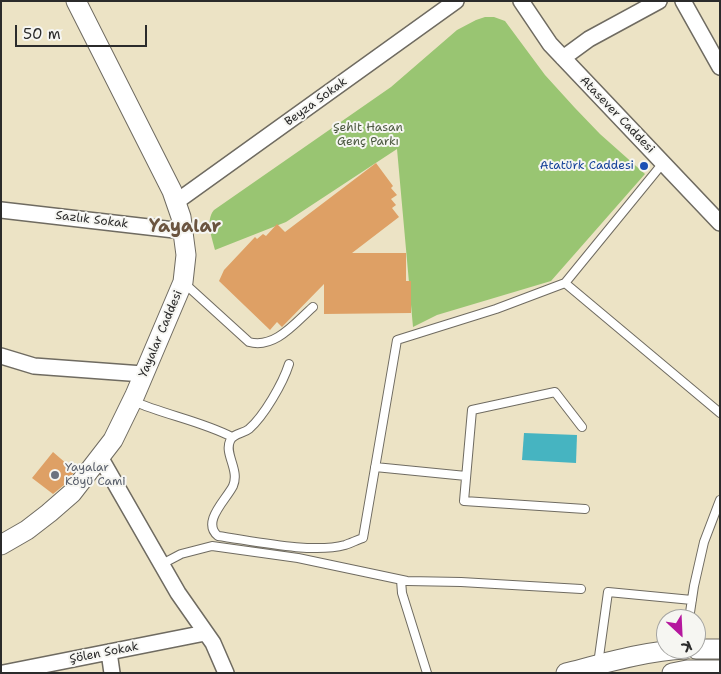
<!DOCTYPE html>
<html>
<head>
<meta charset="utf-8">
<style>
  body { margin:0 }
  #map { position:relative; width:721px; height:674px; overflow:hidden; background:#ece3c5; font-family:"Shantell Sans",sans-serif }
  canvas { display:block }
  .frame { position:absolute; inset:0; border:2px solid #2b2b2b; pointer-events:none }
  .north { position:absolute; left:656px; top:609px; width:50px; height:50px; box-sizing:border-box; background:#f6f6f2; border:1px solid #a5a5a2; border-radius:50%; rotate:155deg; font-size:14px; font-weight:700; line-height:20px; text-align:center; color:#2b2b2b }
  .north::after { content:''; display:block; margin:auto; width:18px; height:22px; background:#b5179e; clip-path:polygon(50% 0,100% 100%,50% 72%,0 100%) }
  .scale { position:absolute; left:15px; top:25px; width:132px; height:22px; box-sizing:border-box; border:2px solid #2b2b2b; border-top:0; padding-left:6px; font-size:15px; line-height:18px; white-space:nowrap; color:#2b2b2b; -webkit-text-stroke:4px #f6f6f2; paint-order:stroke }
</style>
</head>
<body>
<div id="map">
<canvas width="721" height="674"></canvas>
<div class="frame"></div>
<div class="north">K</div>
<div class="scale">50 m</div>
</div>
<script>
const ctx = document.querySelector('canvas').getContext('2d');
ctx.lineJoin = 'round';
function paint(path, color) { ctx.fillStyle = color; ctx.fill(path, 'evenodd'); }
function stroke(path, color, width, dash) { ctx.strokeStyle = color; ctx.lineWidth = width; ctx.lineCap = dash ? 'butt' : 'round'; ctx.setLineDash(dash || []); ctx.stroke(path); }
function drawText(font, color, halo, rows, align = 'center') {
  ctx.font = font + ' "Shantell Sans",sans-serif'; ctx.lineWidth = 4; ctx.setLineDash([]); ctx.textBaseline = 'middle'; ctx.strokeStyle = halo; ctx.fillStyle = color; for (const [text, x, y, turn = 0] of rows) {
    ctx.save(); ctx.translate(x, y); ctx.rotate((+turn || 0) * Math.PI / 180); ctx.textAlign = isNaN(turn) ? turn : align; if (halo) ctx.strokeText(text, 0, 0); ctx.fillText(text, 0, 0); ctx.restore();
  }
}
paint(new Path2D(`
  M485,17H494L505,21L545,75L575,108L600,134L645,174L551,281L437,315L413,327L397,149L286,222L215,250C212,237 205,221 214,210L391,87L457,30L476,20Z`), '#99c572');
paint(new Path2D(`
  M524,433L577,435L576,463L522,460Z`), '#46b4c1');
paint(new Path2D(`
  M376,163L393,186L391,188L397,195L391,199L396,205L392,208L399,217L352,253H406V281H411V313L324,314V284L282,327L277,322L270,330L219,281L224,270L255,237L257,239L263,234L266,236L277,224L285,232Z
  M53,452L75,471L64,485L53,494L32,478Z`), '#dea065');
const service = new Path2D(`
  M183,282L249,342C275,349 295,323 313,307
  M565,283L720,413
  M289,364C283,383 264,416 249,429C243,434 233,433 230,441C224,454 240,470 233,486C226,500 201,522 218,536C254,541 312,554 345,545C351,543 357,540 363,538L397,340L496,309L565,283L663,163
  M133,401C165,415 201,421 232,437
  M582,427L555,392L472,410L464,501L585,509
  M375,467L466,476
  M162,564L181,554L212,546L298,558L407,581L461,582L581,589
  M401,580L402,593L427,673
  M689,619L694,586L704,542L720,500
  M598,664L608,592L692,600`);
const minor = new Path2D(`
  M521,1L550,44L720,223
  M683,1L720,67
  M563,58L589,39L659,1
  M176,202L456,1
  M1,210L183,231
  M1,356L34,366L143,374
  M100,457L178,593L213,643L226,673
  M109,652L112,673
  M3,673L205,633`);
const tertiary = new Path2D(`
  M1,545L27,530L49,513L72,493L113,440L135,395L183,282L186,255L181,217L172,191L76,1
  M696,649H720
  M566,673C605,663 645,651 686,649
  M672,673L687,670H720`);
stroke(service, '#6f6b61', 10);
stroke(minor, '#6f6b61', 18);
stroke(tertiary, '#6f6b61', 21);
stroke(service, '#fff', 8);
stroke(minor, '#fff', 15);
stroke(tertiary, '#fff', 19);
for (const [x, y, r, color] of [
  [644,166,5,"#1a4fb4"],
  [55,475,5,"#6b7280"]
]) { const dot = new Path2D(); dot.arc(x, y, r, 0, 2 * Math.PI); ctx.fillStyle = color; ctx.fill(dot); stroke(dot, '#f6f6f2', 2); }
drawText('12px', '#2b2b2b', '#f6f6f2', [
  ["Beyza Sokak",316,102,-36],
  ["Atasever Caddesi",617,115,46],
  ["Sazlık Sokak",92,220,7],
  ["Yayalar Caddesi",161,334,-67],
  ["Şölen Sokak",104,653,-11]
]);
drawText('12px', '#4c5940', '#f6f6f2', [
  ["Şehit Hasan",368,128],
  ["Genç Parkı",368,142]
]);
drawText('12px', '#164399', '#f6f6f2', [
  ["Atatürk Caddesi̇",634,166]
], 'right');
drawText('12px', '#5b616d', '#f6f6f2', [
  ["Yayalar",65,468],
  ["Köyü Cami",65,482]
], 'left');
drawText('bold 18px', '#6a543f', '#f6f6f2', [
  ["Yayalar",185,227]
]);
</script>
</body>
</html>
